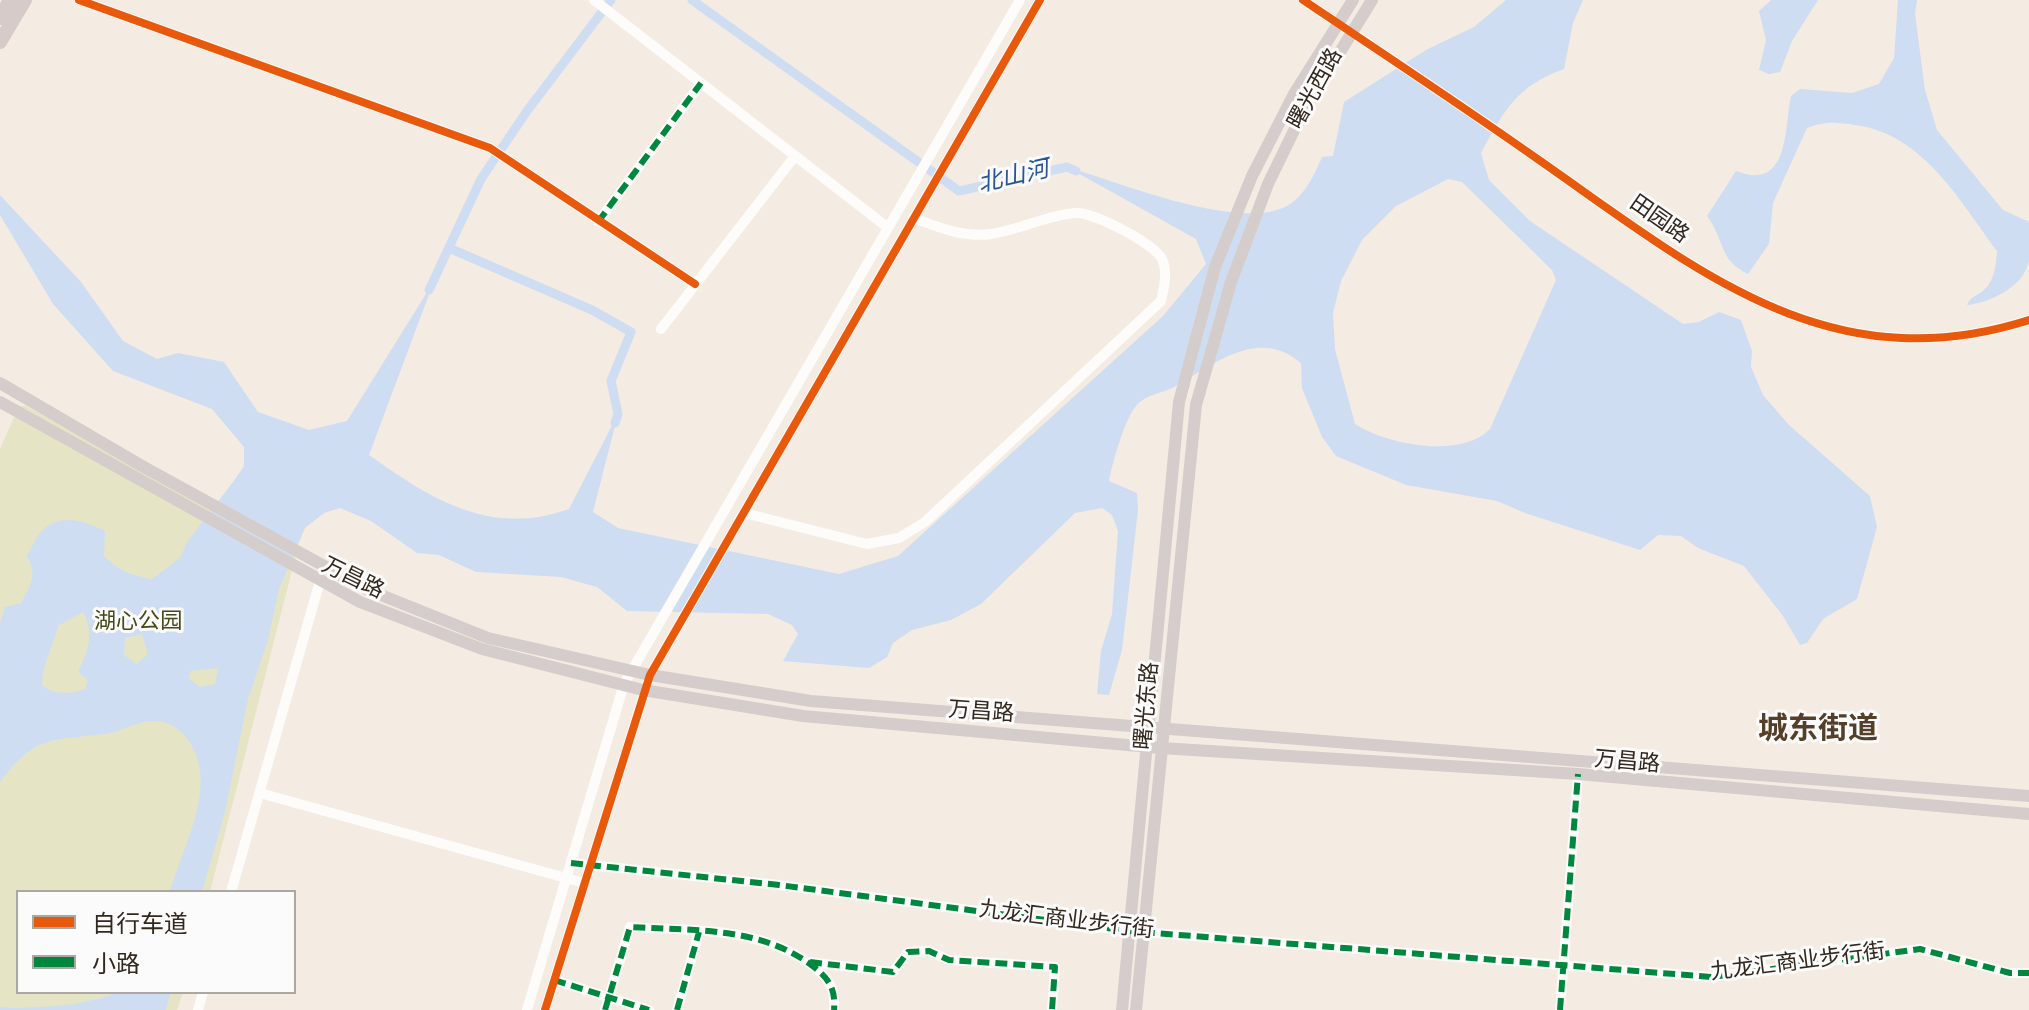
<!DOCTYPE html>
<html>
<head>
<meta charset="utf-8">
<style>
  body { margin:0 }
  #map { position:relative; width:2029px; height:1010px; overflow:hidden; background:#f4ebe2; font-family:Overpass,"Noto Sans SC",sans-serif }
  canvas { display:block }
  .legend { position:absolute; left:16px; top:890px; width:280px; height:104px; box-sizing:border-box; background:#fbfbfb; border:2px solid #aba7a3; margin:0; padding:10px 14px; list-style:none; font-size:24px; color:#32281e }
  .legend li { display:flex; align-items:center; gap:16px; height:40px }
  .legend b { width:40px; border:2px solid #aba7a3 }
</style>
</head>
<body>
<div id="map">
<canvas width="2029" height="1010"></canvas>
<ul class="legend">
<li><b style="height:10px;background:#e8590c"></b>自行车道</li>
<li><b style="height:10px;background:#00873e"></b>小路</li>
</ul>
</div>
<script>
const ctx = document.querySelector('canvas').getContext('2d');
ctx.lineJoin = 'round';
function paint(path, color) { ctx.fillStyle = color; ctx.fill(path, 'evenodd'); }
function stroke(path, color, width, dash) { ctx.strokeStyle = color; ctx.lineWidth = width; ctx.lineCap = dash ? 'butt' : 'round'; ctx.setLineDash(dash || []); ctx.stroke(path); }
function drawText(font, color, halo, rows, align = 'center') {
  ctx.font = font + ' Overpass,"Noto Sans SC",sans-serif'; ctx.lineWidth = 6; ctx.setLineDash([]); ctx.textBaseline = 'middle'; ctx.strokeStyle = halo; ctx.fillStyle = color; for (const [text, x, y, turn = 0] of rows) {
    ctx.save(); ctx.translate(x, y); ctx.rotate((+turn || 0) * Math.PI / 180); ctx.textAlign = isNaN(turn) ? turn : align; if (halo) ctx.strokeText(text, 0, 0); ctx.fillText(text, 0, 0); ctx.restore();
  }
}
paint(new Path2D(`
  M19,406H26L296,555L210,892H18V992H183L177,1010H0V449Z`), '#e5e5c5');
paint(new Path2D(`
  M1506,0H1583L1573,23L1564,69C1516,86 1504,111 1481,153L1489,180L1530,221L1683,324L1699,322L1719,312L1741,320L1752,351L1751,367L1763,395L1789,425L1870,496L1877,527L1857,599L1823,619L1807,643L1800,645L1783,616L1744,566L1698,548L1681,536L1658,535L1640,550L1525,513L1497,501L1406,485L1336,456L1322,437L1302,388L1301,363C1258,326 1213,365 1174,387C1161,394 1146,394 1136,406C1125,418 1112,464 1109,481L1137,493L1138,510L1122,650L1109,695L1097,694L1101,651L1112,614L1118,531L1112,515L1102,508L1075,513L981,604L951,620L912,630L893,643L887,657L869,668L783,661L798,634L792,625L768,614L627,611L597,587L561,577L476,572L439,555L417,553L371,521L340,508L324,513L305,528L279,589L268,640L248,699L225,812L202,892H170C183,845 223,779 184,735C176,726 164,720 152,721C136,721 122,732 105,734C50,741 37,734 0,782V623L5,607L21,603C30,587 39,572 26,556C32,549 34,540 40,533C58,512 84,520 105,531L104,556C118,571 133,576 152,579L180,558L187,542L233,482L244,466V447L212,409L113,371L53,304L0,215V195L81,282L123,341L157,359L178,353L224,362L258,412L309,430L347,421L434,281L369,455C432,500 491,537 569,509L618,414L593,512L618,528L839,574L898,556L1163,316L1206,264L1196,239L1067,167C1119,182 1239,232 1287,206C1304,197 1315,174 1322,157L1333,156L1344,102L1426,50L1474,27ZM1448,179L1462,182L1552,270L1556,280L1490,429C1461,459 1388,445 1355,424L1335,349L1333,313L1341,281L1362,240L1396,206ZM83,612C95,633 88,651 78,672L88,680L85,689C71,694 53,695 42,685C42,664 53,647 58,626ZM142,634L148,654L137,664L124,655L125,638ZM218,668L215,684L200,687L188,678L191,671Z
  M1771,0H1818L1792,41L1780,72L1769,74L1759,70L1766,40L1759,11Z
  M1898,0H1917L1915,14L1925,90L1937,130L2003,210L2029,222C2029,234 2029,248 2029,260C2025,287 1989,303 1967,305C1971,295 1979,296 1986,288C1995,278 1996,264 1997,251C1959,200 1923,134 1855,125C1836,122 1825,121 1807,128L1773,203L1769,244L1748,274C1718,259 1726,242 1707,216L1736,171C1790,192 1784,128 1791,96L1800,89L1852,93L1879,84L1894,58Z
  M120,992H171L166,1010H0V1007C38,1010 84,1005 120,992Z`), '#cfddf2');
stroke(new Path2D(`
  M692,0L959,191L1067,167L1076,171
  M449,248L592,310L631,332L611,381L618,414L615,423
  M429,290L481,179L527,111L611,0`), '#cfddf2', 9);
stroke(new Path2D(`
  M79,0L490,148L695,284
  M594,0L887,227
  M1303,0C1382,53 1461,105 1539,160C1694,268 1828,384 2029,320
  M598,222L701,83
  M661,329L795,156
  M744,513L867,544L899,538L925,522L1161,301C1164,288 1168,272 1162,259C1154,243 1093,212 1076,213C1047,215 1020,230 991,234C964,238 938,227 913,218
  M260,793L584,883
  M571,863L779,885L1129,931L1712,977L1920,949L2010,973H2029
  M231,892L320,581
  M808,962L893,972L908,952L929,951L949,960L1055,967L1052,1010
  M554,980L649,1010
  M198,1010L203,992
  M527,1010L624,684L1020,0
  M545,1010L650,675L1040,0
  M605,1010L630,927C693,931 757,926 810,964C828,977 836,988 834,1010
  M677,1010L699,932
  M1560,1010L1578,774`), '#fdfcfb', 10);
stroke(new Path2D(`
  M0,383L142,466L366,589L488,638L650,675L811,701L2029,796
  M0,402L360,602L482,649L643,690L803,716L1161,748L1578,774L2029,814
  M1122,1010L1179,402L1215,267L1252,176L1294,94L1353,0
  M1136,1010L1196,405L1231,282L1268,184L1303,112L1372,0`), '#d5cdcb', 12);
stroke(new Path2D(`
  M0,18L10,0
  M0,42L25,0`), '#d6cbc8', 14);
stroke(new Path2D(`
  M598,222L701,83
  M571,863L779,885L1129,931L1712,977L1920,949L2010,973H2029
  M810,962L893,972L908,952L929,951L949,960L1055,967L1052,1010
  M554,980L649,1010
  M605,1010L630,927C693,931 757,926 810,964C828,977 836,988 834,1010
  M677,1010L699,932
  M1560,1010L1578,774`), '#00873e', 6, [12, 6]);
stroke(new Path2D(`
  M79,0L490,148L695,284
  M1303,0C1382,53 1461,105 1539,160C1694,268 1828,384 2029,320
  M545,1010L650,675L1040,0`), '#e8590c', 8);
drawText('22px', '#32281e', '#fbfbfb', [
  ["曙光西路",1317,90,-61],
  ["田园路",1658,221,35],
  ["万昌路",352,580,26],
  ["曙光东路",1149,706,-85],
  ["万昌路",981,714,4],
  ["万昌路",1627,764,5],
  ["九龙汇商业步行街",1066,922,7],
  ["九龙汇商业步行街",1798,964,-7]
]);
drawText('22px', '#444916', '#fbfbfb', [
  ["湖心公园",138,624]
]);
drawText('italic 24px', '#265699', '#fbfbfb', [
  ["北山河",1014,179,-13]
]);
drawText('bold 30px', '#553f28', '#fbfbfb', [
  ["城东街道",1818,732]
]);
</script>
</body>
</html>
